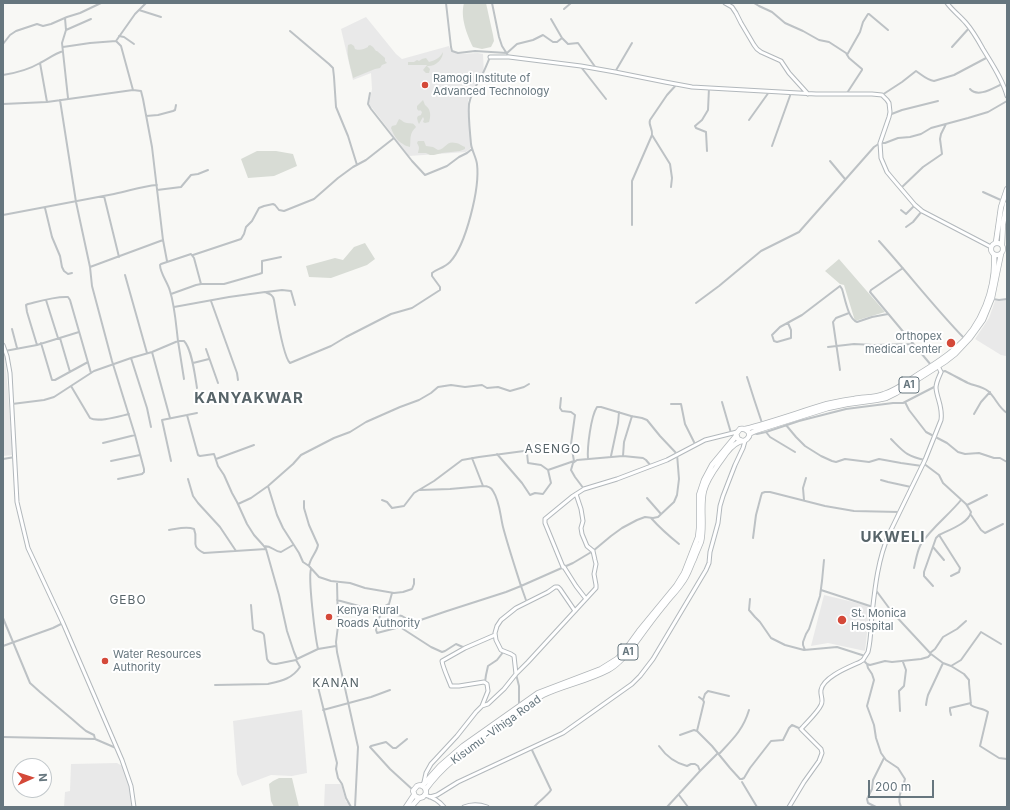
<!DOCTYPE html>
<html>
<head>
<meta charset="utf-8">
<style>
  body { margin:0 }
  #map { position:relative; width:1010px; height:810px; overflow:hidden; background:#f8f8f5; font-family:Inter,sans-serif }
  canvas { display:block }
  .frame { position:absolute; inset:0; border:4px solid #66767e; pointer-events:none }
  .north { position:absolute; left:12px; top:758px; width:40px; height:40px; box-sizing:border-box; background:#fff; border:1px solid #c2c8cb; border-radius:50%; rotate:87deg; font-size:11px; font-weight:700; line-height:16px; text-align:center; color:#66767e }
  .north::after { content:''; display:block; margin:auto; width:14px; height:18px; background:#d44939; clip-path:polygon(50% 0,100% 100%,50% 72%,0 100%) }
  .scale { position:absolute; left:868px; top:780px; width:66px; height:18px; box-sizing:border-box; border:2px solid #66767e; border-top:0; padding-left:5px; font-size:12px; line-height:14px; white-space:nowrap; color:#66767e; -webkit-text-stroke:3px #fff; paint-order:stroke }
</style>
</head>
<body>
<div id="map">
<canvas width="1010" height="810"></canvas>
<div class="frame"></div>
<div class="north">N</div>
<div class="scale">200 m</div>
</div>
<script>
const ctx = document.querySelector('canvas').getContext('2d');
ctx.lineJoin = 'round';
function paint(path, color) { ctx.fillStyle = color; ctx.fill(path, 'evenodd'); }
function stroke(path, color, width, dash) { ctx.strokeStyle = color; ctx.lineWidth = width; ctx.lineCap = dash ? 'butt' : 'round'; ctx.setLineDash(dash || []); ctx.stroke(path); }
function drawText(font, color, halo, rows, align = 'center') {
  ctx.font = font + ' Inter,sans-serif'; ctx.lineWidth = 4; ctx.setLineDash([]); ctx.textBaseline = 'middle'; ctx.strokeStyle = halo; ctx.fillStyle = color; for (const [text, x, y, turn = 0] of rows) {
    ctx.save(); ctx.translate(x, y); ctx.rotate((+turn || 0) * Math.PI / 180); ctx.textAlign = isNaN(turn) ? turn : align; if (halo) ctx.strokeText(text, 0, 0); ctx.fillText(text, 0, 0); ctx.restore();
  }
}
paint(new Path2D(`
  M366,17L396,54L402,59L449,46L451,51L458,54L478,53L483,54L484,75L468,100L471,148L466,152L409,156L369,104L372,89L371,73L353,80L341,29Z
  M1007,300V354L1006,356L1001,355L975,339L989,318L995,301Z
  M3,352L5,356L13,455L3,456Z
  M824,595L870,606L865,651L828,643L811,646Z
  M302,710L307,773L292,776L271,775L242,786L237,774L233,721Z
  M117,763L124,767L126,773L130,787L132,807H64L65,792L70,791L71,764Z
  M325,784H341L346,802H348L350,807H324Z`), '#e9e9e9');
paint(new Path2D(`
  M464,3H486L493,35L494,41L491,47L482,49L473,47C467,35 460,17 464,3Z
  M351,44L354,46L355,49C360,51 364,49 368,47V46L370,45L373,47L376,51H377L385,58V61L387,63L382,65L380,68L375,69L353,78C351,68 346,55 348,45Z
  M443,52C443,60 435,67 427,66L430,69L429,73H426L423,70L427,65H408V62H414L417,60L419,61L422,59L426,58L429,62C436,60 440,58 443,52Z
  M423,100L425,105C431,109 431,116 429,122L425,123L423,122L424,119L423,117L419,124L418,122L417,118L418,116L421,115L422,112L420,110L419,111L417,109V106Z
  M399,119C402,120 404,123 407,123C412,124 413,122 416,127C409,134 411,138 410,147C408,146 405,146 403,144C397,141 393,134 391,128L392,126L396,125Z
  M418,141H424L426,146L433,147L438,150C446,149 446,140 456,143C459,143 462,146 465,147V149L460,151L442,153L434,155H430L426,153H418C419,148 420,148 417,143Z
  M257,151H276L293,154L297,166L274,176L248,178L241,159Z
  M365,243L375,259L367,265L331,278L309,277L306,266L335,258L343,260L354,247Z
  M839,259L885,312L855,321L844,285L840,284L825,271Z
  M279,778H292L299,807H274L271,801L269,784L273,781Z`), '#d8dcd5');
const secondary = new Path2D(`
  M725,3L732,7L736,13L741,23L754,45L757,49L761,52L781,61L789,73L808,94
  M947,3C952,10 960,16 966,23C973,31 978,40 983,49C992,64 1003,80 1007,96
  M490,57H509L581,66L615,72L665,82L692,87L816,94H872L882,95L887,100L889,103L890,112L889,117L880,143L881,158L887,172L892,178L915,205L922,211L991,247
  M3,345L7,356L10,373L17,502L28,548L63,623L122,760L131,786L134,807
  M563,567L545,523V519L573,496L584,489L617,479L667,460L705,440L737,432
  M564,567L576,586L586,599
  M516,674L514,656L511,654L501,650L496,640L495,633L497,626L501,620L516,608L548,592L555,587H558L560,589L575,611
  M482,706L488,704L504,689L516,674L528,662L596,588V585L594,574L596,564L595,560L593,551L587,546L582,534L581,528L583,521L581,509L576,494
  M424,782L426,773L431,764L457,736L476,712L482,706L488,691L487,684L484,682L459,686H451C448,678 443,668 442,661L465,648L495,635
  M425,795C433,797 439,801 444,807
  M430,797L437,795L458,782L563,733L632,684L640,676L653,659L706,570L709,563L710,552L718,523L720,506L723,496L735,465L743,448L745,441
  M464,807C471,804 479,804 487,807
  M789,807L804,782L819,761L822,753L821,749L801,729C807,722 818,712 821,705C824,700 820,696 821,690C823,677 849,667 860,662L863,660L868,652C871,640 871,626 872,614C875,587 878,559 889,534L925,460L941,420C943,407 937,399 936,388C936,382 939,377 941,372L938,366`);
const highway = new Path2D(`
  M996,242L1001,207L1007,189
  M991 249a6 6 0 1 1 12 0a6 6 0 1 1-12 0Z
  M1002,245L1003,224L1007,204
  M745,429C773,422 800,412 827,404C836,402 845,400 854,399C864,397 875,398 884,394C897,390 908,381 919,374C932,366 945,358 956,348C982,326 996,288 994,255
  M749,434L755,431L828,408L847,404L876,400L886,398L896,393L946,361L955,354L970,338L983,320L992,298L1001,254
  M422,786L440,766L463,746L538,693L601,669L617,659L623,653L639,631L676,586L684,573L698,537L699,528V495L704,480L712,465L736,436
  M426,789C445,762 474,744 501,724C515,714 528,703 543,695C564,685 587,681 608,670C618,665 627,654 634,645C644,631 654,617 665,604C670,597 677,591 682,583C688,576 690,567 694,559C696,553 699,547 701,542C705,525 700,507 704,491C707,479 715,469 722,459C726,453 732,445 739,442C742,441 745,441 747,439C753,433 746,428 740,429L736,434L738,439L742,441
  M406,807L414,795
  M411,807L419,798L423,797L426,793C426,787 422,784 417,786L413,791L415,796L419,798`);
stroke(secondary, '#b2b8bc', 5);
stroke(highway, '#b1b6b9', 6);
stroke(new Path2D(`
  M446,3L451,47L452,51L458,53L475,51L507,53L517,44L533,40L543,35L553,42H557L562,38
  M492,3L499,37L502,46L509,57
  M754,3L759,6L772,12L785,23L803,31L819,40L829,42L846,53L849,58L862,69V70L847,93
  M564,9L571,3
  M139,10L161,17
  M65,18L66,30L62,43L68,98
  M551,19L562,38L568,44L578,43L596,68
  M66,30L91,19
  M290,31L329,64L333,68L334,77L336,107L348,136L357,165
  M119,36L124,37L134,44
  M116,41L135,14L146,3
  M3,44L10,35L16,31L37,24L43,26L51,24L67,17L80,13L101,3
  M63,47L90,43L116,41L121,46L133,90
  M952,47L970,27
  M847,55L860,32L863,22L868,14H869L888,30
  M40,63L47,102
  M581,67L606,99
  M615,72L632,43
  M3,75C16,73 28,70 40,63C48,59 54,54 63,51
  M970,89C978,98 993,88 1002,84
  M370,93L368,104L371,109L412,161L425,175L447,166L459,157L467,153L472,149
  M882,95L902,82L916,71C922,75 927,80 934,81L954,75L988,57
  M60,100L76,202L90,267L92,286L112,361L135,435L144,469V472L142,474L118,479
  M3,104L47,102L133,90L141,91L143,99L152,147L163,240L167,261
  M889,115L902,110L938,101
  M146,116L158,115L173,111L175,110L176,105
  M749,120L769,92
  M652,135L670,164L672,178L671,187
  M772,146L791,93
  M707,151L706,132L696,128L695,126L702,120L708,110L709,88
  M830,161L845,179
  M901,188L923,167L942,154L940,139L941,134L946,124
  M157,190L181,187L191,175L198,174L208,170
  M983,192L1003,201
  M104,196L119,257
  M45,208L52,237L60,256L62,267L64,271L68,274L72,273
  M901,210L906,214L915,205
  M3,215L114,194C129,191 142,186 157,185
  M632,225V181L652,135C653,129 648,125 650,120L667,95L677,84
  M906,227L913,222L922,211
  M879,241C908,273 934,307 964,338
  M193,255L241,239L244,234L246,227L252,221L259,208L264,206L273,204L275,205L279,210L284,211L314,199L338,178L353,167L366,160L394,138
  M90,267L163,240
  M903,268L871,290L870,292L931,365
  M125,275L147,353
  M266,292L282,290L291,291L295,305
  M171,294L196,285L201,284H224L259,274L262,273V261L281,257
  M993,299L999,300L1007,299
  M46,300L58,338
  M211,301L237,373L238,380
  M696,303L719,286L761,251L799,232L874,147L880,143H885L898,138L910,137L921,134L931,128L968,118L988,112L1007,101
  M174,307L229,297L265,292C270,294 273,295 274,300C276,311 283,357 290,363L331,346L346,337L391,314L412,308L440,290V287L432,276V273C437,269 444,268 450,262C466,245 480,188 477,164C476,157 472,151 471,144C470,132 468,116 469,104C471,94 475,87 480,79C484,72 487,64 490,57
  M788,323L791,330V338L777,342L774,341L772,335L780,327L802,315L840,286L842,289C845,298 848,319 857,322L872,317L888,314
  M12,329L17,348
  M60,338L70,372
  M41,343L52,380H55L88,362
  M37,345L27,312L26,305L28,304C40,301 56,296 68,297L70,300L91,373
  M828,347L854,344L874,345L913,344
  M206,349L218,383
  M5,351L37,345L79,332
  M152,352L170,418
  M131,358L147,408L151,427
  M193,363L209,359
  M840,370L833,322L836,318L849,313
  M941,372L945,371C953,375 960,379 968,383C975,386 982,386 988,391C996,398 998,407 1007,413
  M747,377L754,399L762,423
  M184,379L178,341H184C192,349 195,376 197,388
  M71,386L90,418C98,423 120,416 129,414
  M722,402L731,433
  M905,402L909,410L926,432L947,443L958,452L965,454L979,453L994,458H1000L1007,462
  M12,404L44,400L54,397L94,371L131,358L152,352L178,341C176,325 175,307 170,291C168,283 160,273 160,265L161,264L191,254L194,258L201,284
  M671,404H681L685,424L695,444
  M974,414L981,402L990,392
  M187,415L198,455L200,456L214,454L218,466L224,475L232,493L237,502L247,524L254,535L263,545L266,549L279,595L287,631L294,652L297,659L296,660L300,667C292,679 281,681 268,684L215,685
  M786,425L796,437L805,446L821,456L832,461L836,462L845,459L869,462L879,459L901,463L922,466
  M766,432L770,437L795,452
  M753,433L757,434L766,432L799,421L846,409L893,403H903L936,386
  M891,439C904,452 906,456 925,460
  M103,443L135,435
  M497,454L522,483L530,495L535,493L543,494L551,483L548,470L574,461L571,444L575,415L571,412L562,411L560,408L561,398
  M611,456L618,423L619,412
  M623,456L624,442L632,416
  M472,458L483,486
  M3,459L15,457
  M216,459L254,445
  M111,461L140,455
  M171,461L162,420L197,413
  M923,463L939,475L943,483L966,504L971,512C969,523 949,530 939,535L960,568L959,572L951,576
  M188,479L193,496L198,503L220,527L236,551
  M881,480L888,482L911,487
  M268,486L277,515L283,528L299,553L303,562L309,566L319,577L331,581L350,583L365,588L394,593L403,592L412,589L414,584V579
  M584,489L575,477L571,470L573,463L577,460L623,456L643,458L646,460L651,466
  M647,498L661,514
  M382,500L387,502L392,508L404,506L414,493L434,481L462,460L479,457L524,451H526L527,453L528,463L541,465L548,470
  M804,500L803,488L806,478
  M304,501V508L309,525L318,545C317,552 310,558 309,566
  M238,504L251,498L268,486L293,464L301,455L334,438L350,432L366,422L400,407L419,400L431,393L438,387L451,385L465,387L482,385L487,388L498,387L510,391L524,387L529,384
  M967,505L987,495
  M971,515L981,530L985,533L1003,524
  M651,518C660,528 669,536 679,544
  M169,530C177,529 186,526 194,529C199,540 189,546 204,553L266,549
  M753,538L756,515L761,496L762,493L765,492H770L825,506L854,511L899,512
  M264,546C273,546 273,551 281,552L293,545
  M933,547L944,560
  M914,568C916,560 917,551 921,544C932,527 949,515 961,500
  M311,569C308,578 315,636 318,649
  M337,582L338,626L336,642L337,652L358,747L355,807
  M933,586L924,576V572L936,538L939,535
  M875,589L892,612L931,654L943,663L951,666L964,674L969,680V683L971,705C976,709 984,708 988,712L980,746L999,758L1007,759
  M821,590L873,607
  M750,599L749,610L755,617L760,622L771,638L785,645L804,650L837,647L865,656
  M337,600L381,612L402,616L412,622
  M527,603L521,586L573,563L593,551L611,536L622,528L637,520L645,517L653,518L658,517L674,502L677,495L679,479L677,454L660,436L647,420L642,418L631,416L601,407H597C591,416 587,447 588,459
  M251,605L253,629C256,633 262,630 264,635L267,659C269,663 271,664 276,664L296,660
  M376,611L389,604L392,593
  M381,612L376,630L377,633L400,627L447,611L506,592L521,586C515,567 508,546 503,527C500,515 500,502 493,491C491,487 488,486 483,486L450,489L420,490
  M3,618L30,683L40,692L72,719L80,726L86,731L94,735L95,739
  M400,627L431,647L442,652L445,651L456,644L465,648
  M3,646L53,628L63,623
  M805,650L803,645V642L806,634L809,629L820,596L822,581L824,560
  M930,653L935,649L943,637L957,629L966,621
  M297,659L318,649L336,646
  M863,660L867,664L870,665L885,661L892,662L921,659L928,657L931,654
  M867,664L868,668L872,674L874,680L867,706L874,725L876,738L881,753L886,760L898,768L905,779C903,789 896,797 901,807
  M951,666L961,660L981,632L1001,644
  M516,674L519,686V705
  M485,682L486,675L488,666L497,660L504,651
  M317,683L337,763L336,769L338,778L342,784L346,798L351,807
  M703,700L705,694L708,691L729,696
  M926,705L927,699L928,695L943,663
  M323,710L371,697L390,690
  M900,711L899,691L904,686L906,670L903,662
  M951,715L950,711V708L971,703
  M697,731L704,702L703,700L699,697
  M680,735L694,730L697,731L712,746L730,768L740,779H742L744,778L750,768L771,741L783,740L789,728L792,725L801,729
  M3,737L95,739L116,748
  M407,739L396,748H393L386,742L371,746L370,747L390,769L413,790
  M659,746C666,756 675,763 687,766L691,764H695L698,766L700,771
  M531,748L551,790C547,796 539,801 534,807
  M719,754C733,739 743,730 749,710
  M742,782L757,807
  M679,795L688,807
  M667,807L700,771L718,753
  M876,807L868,803L867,799L872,789L873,780L884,758`), '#bdc2c5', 2);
stroke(secondary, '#fff', 3);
stroke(highway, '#fff', 4.5);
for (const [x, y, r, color] of [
  [425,85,4,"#d44939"],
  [951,343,5,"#d44939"],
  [329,617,4,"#d44939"],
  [842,620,5,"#d44939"],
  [105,661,4,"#d44939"]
]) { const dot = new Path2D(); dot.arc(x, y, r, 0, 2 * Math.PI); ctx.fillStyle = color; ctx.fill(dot); stroke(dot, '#fff', 1.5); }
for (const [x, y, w] of [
  [909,385,20],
  [628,652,20]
]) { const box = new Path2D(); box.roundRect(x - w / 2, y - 8, w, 16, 3); ctx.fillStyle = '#fff'; ctx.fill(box); stroke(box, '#66767e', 1); }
drawText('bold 10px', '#66767e', null, [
  ["A1",909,385],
  ["A1",628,652]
]);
drawText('11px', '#66767e', '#fff', [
  ["Ramogi Institute of",433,79],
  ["Advanced Technology",433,92],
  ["orthopex",942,337,"right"],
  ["medical center",942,350,"right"],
  ["Kenya Rural",337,611],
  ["Roads Authority",337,624],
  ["St. Monica",851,614],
  ["Hospital",851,627],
  ["Water Resources",113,655],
  ["Authority",113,668]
], 'left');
drawText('11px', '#66767e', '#fff', [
  ["Kisumu -Vihiga Road",496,730,-36]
]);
ctx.letterSpacing = '1px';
drawText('12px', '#576469', '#fff', [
  ["ASENGO",553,449],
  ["GEBO",128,600],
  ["KANAN",336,683]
]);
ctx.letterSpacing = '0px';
ctx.letterSpacing = '1px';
drawText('bold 15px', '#576469', '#fff', [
  ["KANYAKWAR",249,398],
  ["UKWELI",893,537]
]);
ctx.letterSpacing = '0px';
</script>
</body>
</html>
